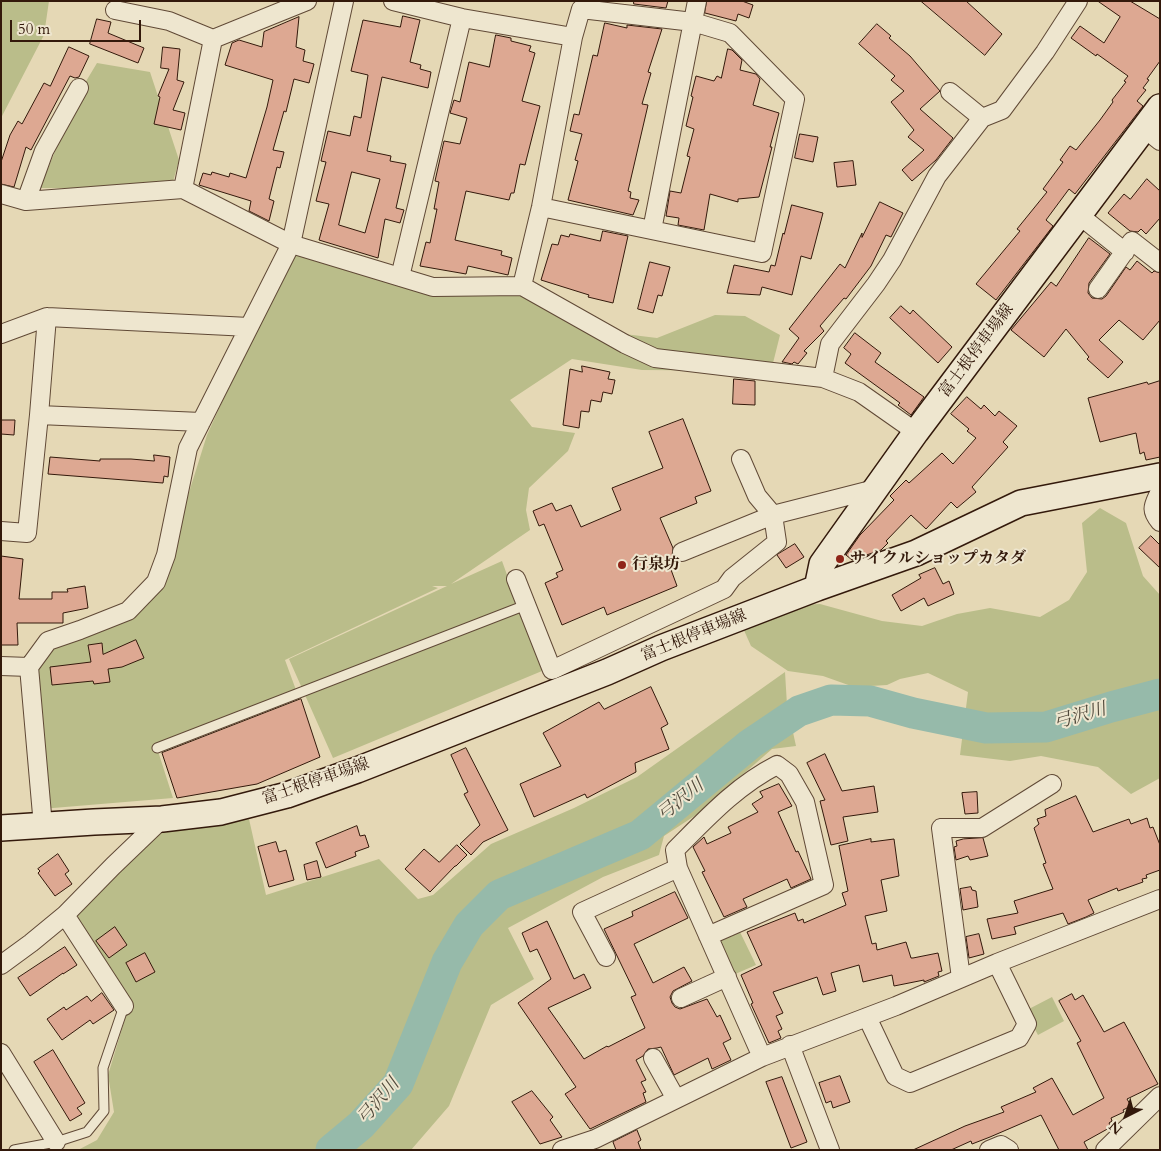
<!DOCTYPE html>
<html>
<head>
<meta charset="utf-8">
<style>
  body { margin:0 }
  #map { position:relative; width:1161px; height:1151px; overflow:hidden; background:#e5d8b5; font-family:Cardo,serif }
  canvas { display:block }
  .frame { position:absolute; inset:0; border:2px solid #33190b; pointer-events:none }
  .north { position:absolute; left:1101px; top:1091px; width:50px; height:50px; -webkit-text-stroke:4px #eee6cf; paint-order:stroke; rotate:221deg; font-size:14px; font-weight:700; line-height:20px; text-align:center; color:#33190b }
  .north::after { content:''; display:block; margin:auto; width:18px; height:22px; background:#33190b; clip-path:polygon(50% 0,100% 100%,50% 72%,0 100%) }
  .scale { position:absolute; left:10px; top:20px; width:131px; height:22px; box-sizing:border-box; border:2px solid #33190b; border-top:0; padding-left:6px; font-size:15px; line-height:18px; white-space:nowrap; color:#33190b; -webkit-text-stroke:4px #eee6cf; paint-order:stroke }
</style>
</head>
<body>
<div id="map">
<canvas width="1161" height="1151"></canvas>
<div class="frame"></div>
<div class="north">N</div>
<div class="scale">50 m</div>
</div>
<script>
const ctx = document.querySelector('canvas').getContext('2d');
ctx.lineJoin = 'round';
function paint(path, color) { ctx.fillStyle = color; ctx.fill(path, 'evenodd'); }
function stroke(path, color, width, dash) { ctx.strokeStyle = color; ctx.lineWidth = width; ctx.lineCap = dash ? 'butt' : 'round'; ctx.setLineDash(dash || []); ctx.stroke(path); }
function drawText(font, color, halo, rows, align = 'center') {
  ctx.font = font + ' Cardo,"Noto Serif JP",serif'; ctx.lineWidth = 4; ctx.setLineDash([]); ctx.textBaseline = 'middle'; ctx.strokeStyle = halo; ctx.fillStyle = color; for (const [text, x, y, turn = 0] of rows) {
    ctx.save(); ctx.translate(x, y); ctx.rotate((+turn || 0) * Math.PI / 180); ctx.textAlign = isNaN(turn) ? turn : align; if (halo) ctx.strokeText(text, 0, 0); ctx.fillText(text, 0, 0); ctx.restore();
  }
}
paint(new Path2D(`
  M1,1H49L44,35L1,118Z
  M97,63L150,72L179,160L171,189L40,188L79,93Z
  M292,248L400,277L488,287L523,295L600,331L657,338L715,315L745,316L780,335L771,371L642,370L572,359L510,400L532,427L575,433L568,451L529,488L526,510L530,530L451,584L502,561L542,671L333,758L289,659L447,586H432L438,588L285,660L296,690L157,748L173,798L41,809L29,667L48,644L158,591L207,435Z
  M1100,508L1126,523L1143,576L1160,595V688L1150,712L1160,708V778L1131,794L1098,767L1041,756L1010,761L960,755L968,692L928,673L900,679L887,685L854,687L823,676L788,671L751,646L734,608L820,604L882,621L922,626L957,614L990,608L1040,617L1069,600L1087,572L1082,523Z
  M785,672L787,705L796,746L772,749L699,813L664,836L659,855L603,877L508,928L534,979L491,1005L449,1106L411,1150H78L97,1140L114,1112L108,1075L128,1009L70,916L155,833L249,819L266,895L379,859L418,899L433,895L491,844L574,808L637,777Z
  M740,932L756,965L733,975L718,942Z
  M1052,997L1064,1021L1038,1035L1025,1011Z`), '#babd8a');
stroke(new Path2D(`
  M331,1150L361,1125L398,1084L447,962L469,925L499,895L640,835L750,744L799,711L831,700L870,701L913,713L986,728L1046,727L1111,707L1160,694`), '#96baaa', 31);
const building = new Path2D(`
  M634,1H668L666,8L634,4Z
  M707,1H742L753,5L749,18L738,14L736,21L705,13Z
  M921,1H966L1002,34L985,55Z
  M1098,1H1130L1160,19V61L1147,79L1149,80L1143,88L1146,90L1137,101L1143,106L1075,194L1069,189L1046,220L1053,226L996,300L976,284L1020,231L1017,229L1047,192L1043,189L1063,162L1060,160L1070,146L1076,150L1100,120L1113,102L1112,100L1126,82L1124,81L1128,76L1097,54L1096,56L1071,38L1080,26L1104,43L1120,17Z
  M403,16L420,20L410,62L421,65L420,69L431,72L428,88L382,77L367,151L391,156L390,161L406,164L396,208L404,210L400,223L385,219L378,258L319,240L329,204L316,201L326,162L321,161L328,131L350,136L354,116L361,118L368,75L351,71L363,20L400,27ZM352,172L380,179L365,233L339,225Z
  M299,17L296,47L305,50L303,61L314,64L309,83L294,79L286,112L284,111L273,150L284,152L280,168L277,167L269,199L274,201L269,221L249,211L251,201L199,185L203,173L211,175L212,172L229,177L230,173L246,178L267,107L273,80L225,65L232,43L239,40L262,47L264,32Z
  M97,19L111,22L108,33L144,48L138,63L90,44Z
  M605,23L627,28V25L662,29L648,72L651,73L642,104L648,105L628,191L631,192L630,198L639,200L633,215L568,200L578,161L575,160L582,134L570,131L574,114L579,115L593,55L597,56Z
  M877,24L891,36L889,38L910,56L940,91L920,109L953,138L936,160L912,181L902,170L924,150L908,137L914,130L891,102L904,91L891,80L895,76L859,44Z
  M496,35L511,38V41L531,46L529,51L535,53L522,101L540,106L525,165L520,164L514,193H511L509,200L466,191L455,240L502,251L501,255L512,258L508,275L468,266L466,274L420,266L426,242L430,243L437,209H434L439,182L435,181L444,141L460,144L467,118L450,113L454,100L460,102L469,62L489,67Z
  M69,47L89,56L79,77L75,78L70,76L31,150L26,147L14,187L1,184V162L10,135L18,121L22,124L44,83L50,86Z
  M163,47L180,49L177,80L184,82L173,110L185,113L181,130L154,124L160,97L158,96L169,69L161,68Z
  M728,49L732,50L742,60L740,70L756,74L760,79L753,105L779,113L770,147H772L759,197L738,199V202L710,194L704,230L678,225L679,218L666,216L670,191L681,193L690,157L687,156L694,129L686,126L693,97L691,96L696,76L714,81L717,76L721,78Z
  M800,134L818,137L813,162L795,158Z
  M853,161L856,185L837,187L834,163Z
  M1147,179L1160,191V218L1146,234L1141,229L1138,232L1130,231L1108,213L1124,194L1130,199Z
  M880,202L903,213L891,237L886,235L871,266L846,299L844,298L820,326L824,331L804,351L807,353L798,364L794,362L792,364L783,362H782L799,338L789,329L840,264L845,268L862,233V237Z
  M792,205L823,213L811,259L801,256L792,295L762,287L760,295L727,293L734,265L769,272L771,265L775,266L783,233L784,234Z
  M603,231L628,236L613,303L588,297L589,295L541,280L552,244L558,245L561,235L569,237L570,234L600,241Z
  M1089,238L1110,254L1089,283L1088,293L1092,298L1102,299L1106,296L1126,267L1130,270L1137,261L1152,273L1154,271L1160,273V320L1143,340L1119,320L1099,340L1123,362L1108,378L1087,359L1089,357L1066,329L1044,357L1011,330L1051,282L1056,286Z
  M650,262L670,267L662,296L658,295L653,313L638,309Z
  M901,306L910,314L913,310L952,347L938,363L890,318Z
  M855,333L881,353L875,362L924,397L911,415L898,405L900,403L845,363L851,354L844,348Z
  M582,366L610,372L608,379L615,380L612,394L603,392L601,402L591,400L589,412L581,411L579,428L563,425L570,369L582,372Z
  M734,379L755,381V405L733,404Z
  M1160,381V457L1146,460L1144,452L1140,454L1136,433L1100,442L1088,398L1147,382L1148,384Z
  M967,397L981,409L984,405L995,416L999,411L1017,426L1003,442L1008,447L972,487L976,492L957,508L951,502L926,529L911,515L886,541L888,543L881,550L852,560L846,555L860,535L894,500L890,496L906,480L909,483L942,453L953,464L976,438L967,431L969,429L951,414Z
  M683,419L711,491L695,497L697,503L660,518L673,548L672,556L679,563L670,567L677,586L607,615L604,607L562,625L545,583L558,577L556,573L563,570L544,524L539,526L533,511L552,503L556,511L571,505L581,527L621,510L612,488L663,468L649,432Z
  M1,420H15L14,435L1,434Z
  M154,455L170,457L168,477L164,476L163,483L48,474L50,457L100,461V459H131L154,461Z
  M1151,536L1160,545V568L1139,548Z
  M795,544L804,557L786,568L777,555Z
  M1,556L23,559L19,599H52V592H68L67,589L85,586L88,608L63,613V623H17L18,645H1Z
  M935,568L943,584L949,581L954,594L928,606L924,598L901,611L892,595L921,578L919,575Z
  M136,640L144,658L122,667L108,669L110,682L94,684L93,681L52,685L50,667L91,662L88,645L102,643L103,654Z
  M651,687L668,724L661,728L669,749L635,763L636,772L587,798L585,794L534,817L520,784L561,766L543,733L599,702L604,709Z
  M301,699L320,757L257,784L177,798L162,753Z
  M466,748L508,830L483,842L471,855L460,844L480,825L464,794L468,792L451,755Z
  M825,754L842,791L874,786L878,812L843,817L848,841L831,845L820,801L825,800L807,763Z
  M779,784L792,806L778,812L796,852L798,851L811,879L791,888L787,879L743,899L747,907L724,917L702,872L705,871L693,847L704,837L707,844L731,833L728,827L758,812L752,804L763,797L760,792Z
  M977,792L978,813L965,814L962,793Z
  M1076,796L1093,832L1129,819L1131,824L1147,818L1150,828L1153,827L1160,845V870L1146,875L1147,878L1142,879L1143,882L1118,891L1117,888L1088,900L1094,913L1086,917L1068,924L1063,913L1014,927L1016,934L992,939L987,919L1018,913L1014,901L1053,889L1043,864L1046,863L1034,828L1039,824L1037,819L1046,816L1045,810Z
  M357,826L360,836L365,835L369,847L355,852L356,856L326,868L316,843Z
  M983,838L988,856L970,860L968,856L956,860L954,847L957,846L956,841L963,839Z
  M871,839V842L894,839L899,876L881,880L887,911L865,916L872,944L876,943L877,950L906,942L911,958H913L938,953L942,971L938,972L939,976L924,982V980L894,986L892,975L863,982L859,965L831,973L836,991L823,995L817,977L773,992L783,1013L776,1016L782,1029L778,1031L781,1038L769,1043L751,1004L753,1003L741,975L762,965L747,932L795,913L798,921L803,919L804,923L846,905L842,893L848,891L839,846Z
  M276,842L279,852L286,850L294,880L269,887L258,847Z
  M457,845L467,855L456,866H455L430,892L405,869L424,849L439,862Z
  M58,854L69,871L65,874L72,884L55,896L38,873L40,871L38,869Z
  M317,861L321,877L307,880L304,865Z
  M971,887L972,890L976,891L978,907L963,910L960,889Z
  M675,892L688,918L634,944L653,983L684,967L692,981L673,991L670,997L672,1003L675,1007L680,1009L707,999L717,1017L720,1015L731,1039L723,1043L731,1060L712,1069L708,1058L674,1075L661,1047L657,1048L648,1049L643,1056L636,1060L646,1080L641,1082L646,1092L643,1093L646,1102L590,1129L565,1094L576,1087L518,1003L551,979L537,949L530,952L522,933L547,921L574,979L584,974L591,988L548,1008L584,1059L607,1046L608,1047L645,1028L631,997L636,995L604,929L633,916L632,912Z
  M115,927L127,945L109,958L96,941Z
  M979,934L984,954L969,958L966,937Z
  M65,947L77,965L63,974V973L30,996L18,978Z
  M145,953L155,972L136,982L126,963Z
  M102,993L114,1010L93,1024L90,1020L62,1040L47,1019L64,1007L66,1010L87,996L91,1001Z
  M1072,994L1075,1000L1083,995L1104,1032L1124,1022L1158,1084L1127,1099L1131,1106L1123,1110L1124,1112L1111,1118L1112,1121L1109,1123L1111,1127L1084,1142L1088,1150H1059L1041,1115L990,1137L972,1144L971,1141L951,1150H913L965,1126L1004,1112L1001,1107L1036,1092L1033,1088L1052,1078L1073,1115L1104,1098L1077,1043L1081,1041L1059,1001Z
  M53,1050L85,1103L77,1108L82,1114L70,1121L34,1062Z
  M840,1076L850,1102L833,1108L831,1101L826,1103L819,1083Z
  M782,1077L807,1142L791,1148L766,1082Z
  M532,1091L553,1117L550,1120L562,1137L540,1144L512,1102Z
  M637,1130L641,1140L638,1142L641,1150H616L613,1142Z`);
paint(building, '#dda892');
stroke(building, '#33190b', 1);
const lane = new Path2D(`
  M157,748L526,605
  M14,1150L56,1142L87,1132L104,1111L103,1068L124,1006`);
const street = new Path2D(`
  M393,1L462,18L573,37
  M115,10L169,21L213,39L307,1
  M213,39L183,189L291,244L433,287L522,286L625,344L655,358L823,378L859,392L916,432
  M950,92L982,118L1002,110L1045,52L1078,1
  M1144,128L1160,141
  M1,194L26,201L183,189
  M26,201L44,151L79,88
  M1079,215L1125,252
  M652,230L697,1
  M400,277L462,18
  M522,286L541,207L573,37L581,9L693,22L730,33L795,99L762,253L541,207
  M1098,289L1132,241L1160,263
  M1,334L47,317L249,327
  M823,378L830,344L876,284L892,260L937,176L982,118
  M39,415L201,422
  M1160,491C1154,505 1149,509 1160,522
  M1,531L27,533L39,415L47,317
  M682,552L773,515L757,496L741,459
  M516,579L552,670L724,589L732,578L777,542L773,515L875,489
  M1,666L29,667
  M43,826L29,667L48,641L80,630L128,611L156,582L166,555L188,448L291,244L344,1
  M65,915L124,1006
  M708,936L824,885L805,802L789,774L777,765C736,786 706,819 675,850L678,868L762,1057
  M606,957L582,912L678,868
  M1,965L31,943L65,915L113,866L162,819
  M961,978L941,828H982L1052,784
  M681,998L727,977
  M867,1017L895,1076L910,1083L1019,1038L1027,1024L997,963
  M790,1045L830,1150
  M1,1053L56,1142
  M653,1058L676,1099
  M562,1150L595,1139L762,1057L896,1006L997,963L1160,899
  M989,1150L1001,1145L1009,1150
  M1105,1150L1160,1096`);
const secondary = new Path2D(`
  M817,588L916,553L1021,503L1160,476
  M1,828L94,822L162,819L221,812L287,795L357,770L607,672L661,648L817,588L822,564L916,432L1160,107`);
stroke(lane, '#604936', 11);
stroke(street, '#604936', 20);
stroke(secondary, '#33190b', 28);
stroke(lane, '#eee6cf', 9);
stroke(street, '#eee6cf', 18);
stroke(secondary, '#eee6cf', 25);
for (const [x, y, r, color] of [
  [840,559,5,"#8f2418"],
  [622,565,5,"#8f2418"]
]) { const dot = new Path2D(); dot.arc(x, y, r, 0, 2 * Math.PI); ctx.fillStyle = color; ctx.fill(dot); stroke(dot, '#eee6cf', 2); }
drawText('16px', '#33190b', '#eee6cf', [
  ["富士根停車場線",977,351,-53],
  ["富士根停車場線",694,636,-22],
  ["富士根停車場線",316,782,-19]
]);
drawText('bold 16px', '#33190b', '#eee6cf', [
  ["サイクルショップカタダ",850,559],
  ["行泉坊",632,565]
], 'left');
drawText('italic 18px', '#51493b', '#eee6cf', [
  ["弓沢川",1080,717,-16],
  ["弓沢川",681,801,-39],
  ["弓沢川",379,1102,-50]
]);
</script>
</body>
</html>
